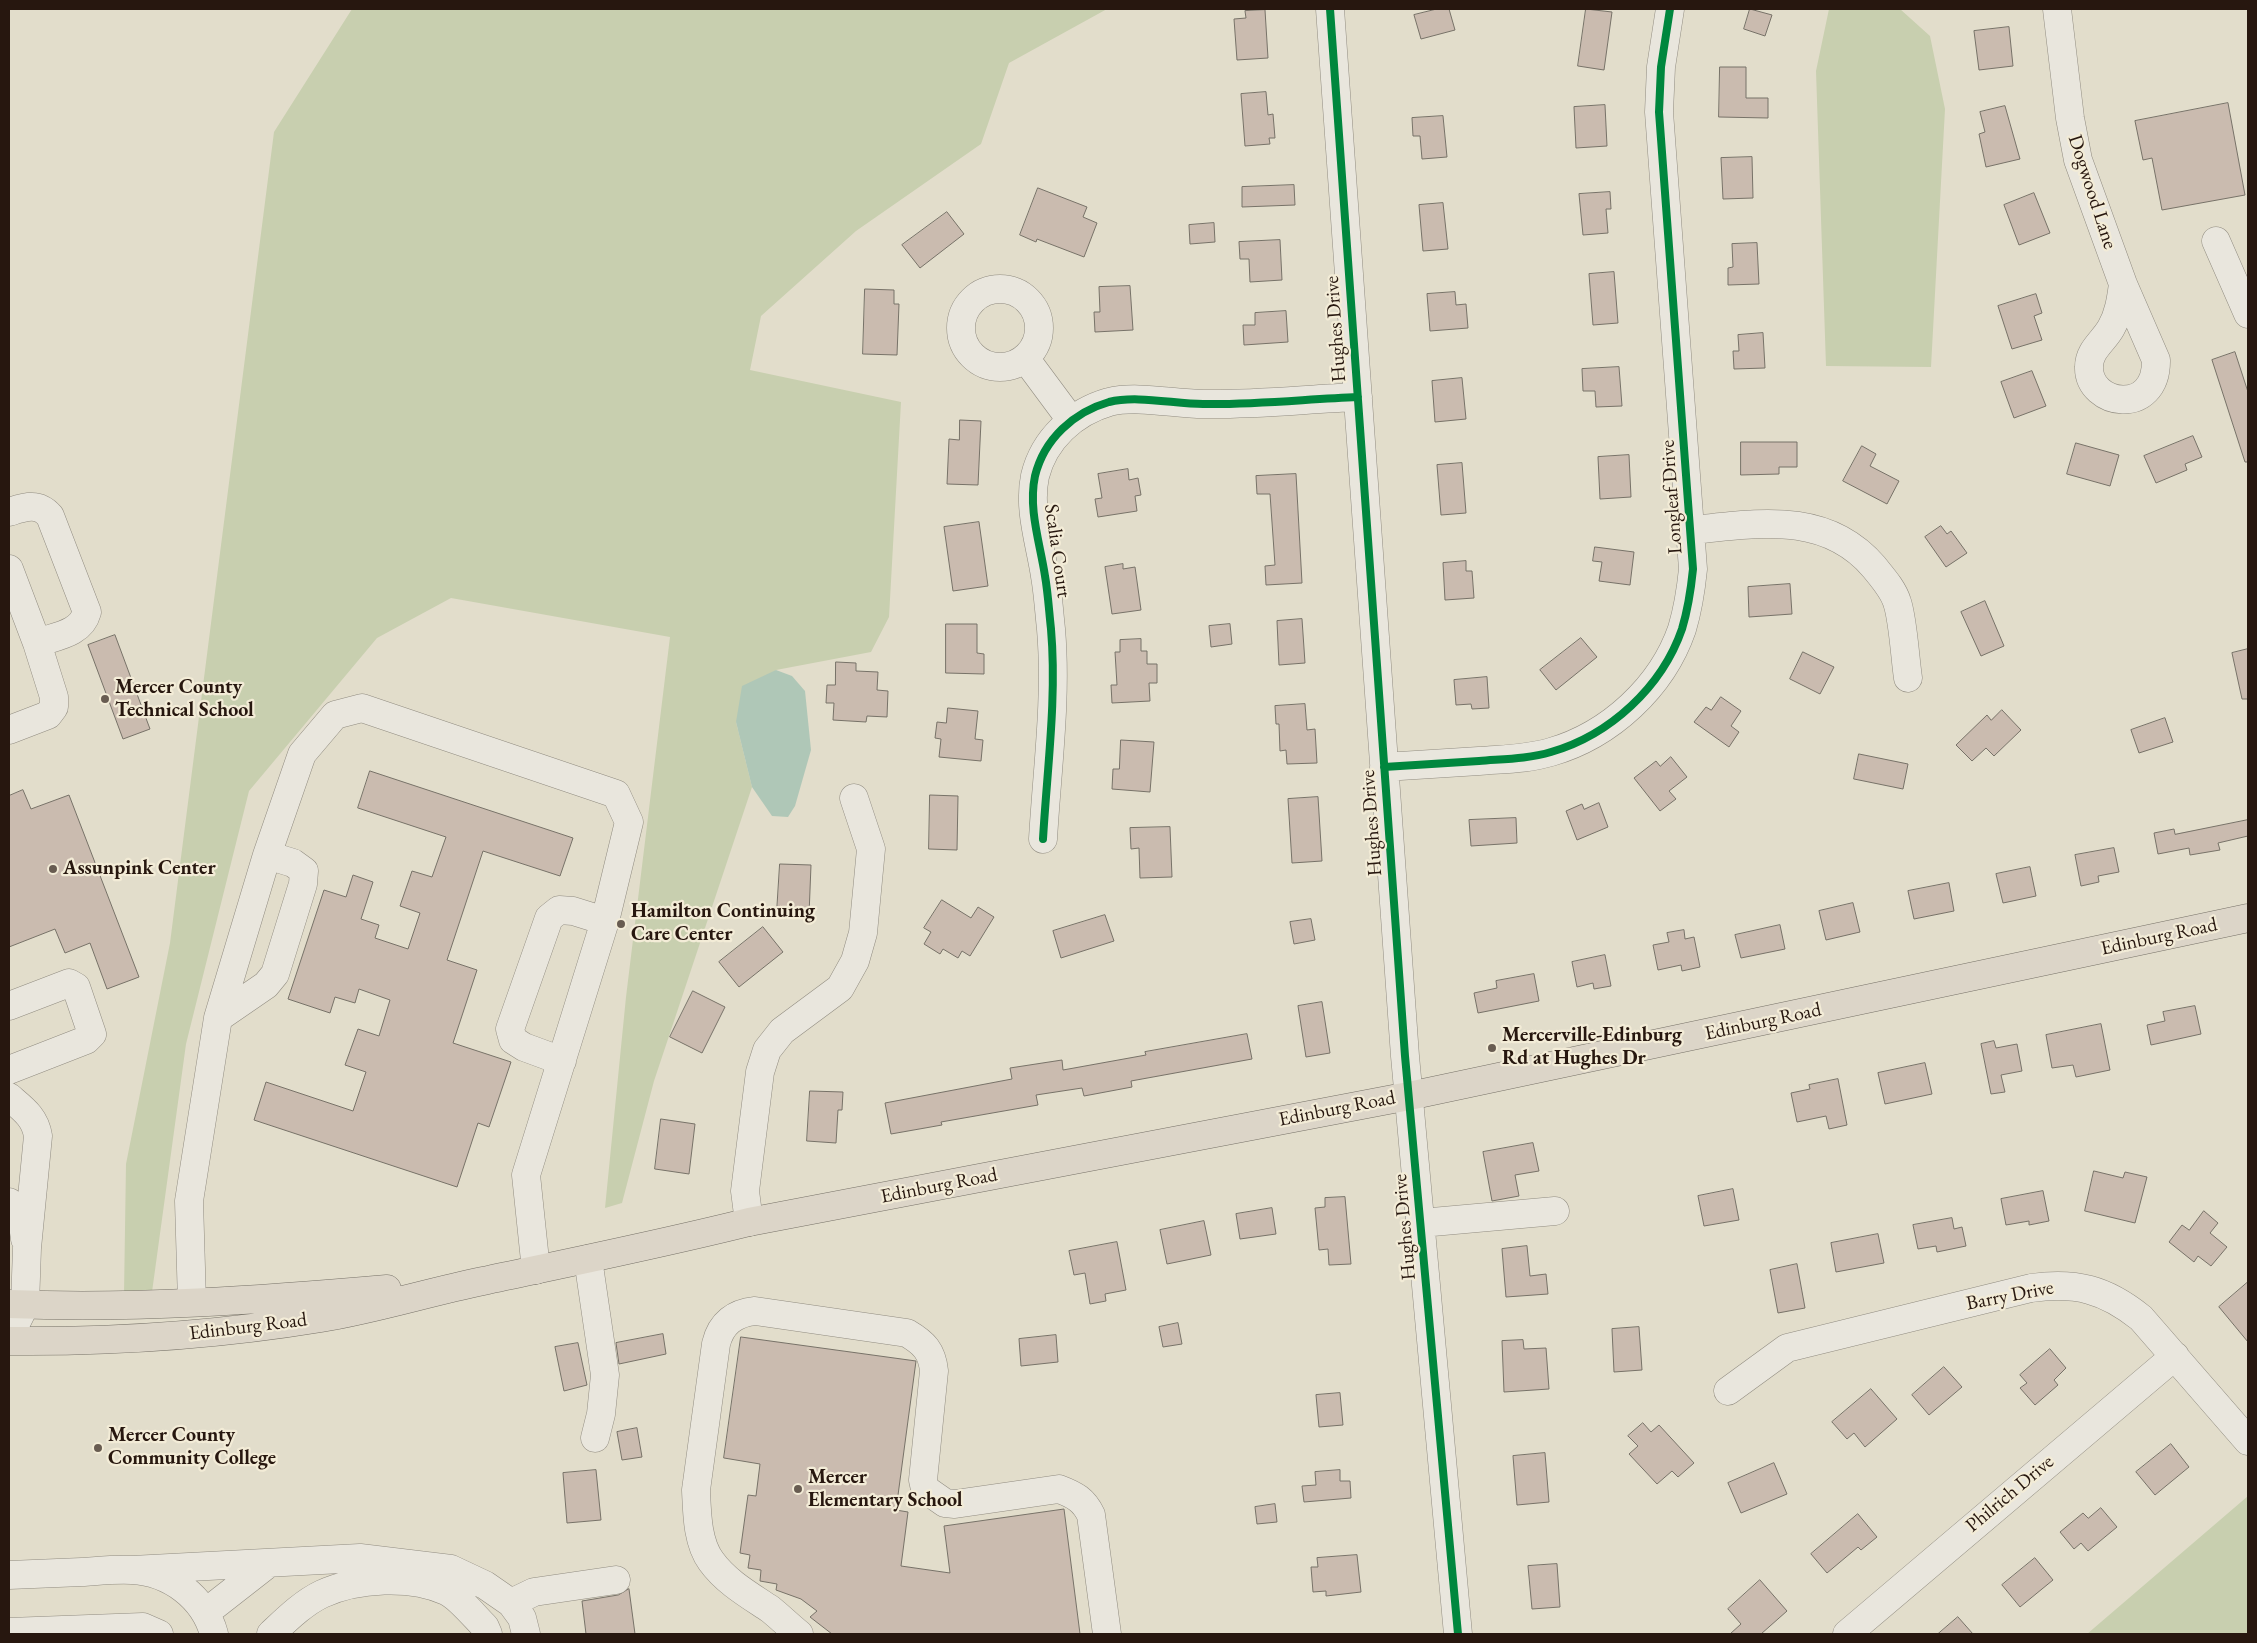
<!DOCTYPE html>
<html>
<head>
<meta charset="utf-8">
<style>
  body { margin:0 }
  #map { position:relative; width:2257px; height:1643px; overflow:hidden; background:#e2ddcb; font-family:"EB Garamond",serif }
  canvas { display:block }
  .frame { position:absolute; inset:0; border:10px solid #27170f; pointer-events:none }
</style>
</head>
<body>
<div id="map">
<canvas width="2257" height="1643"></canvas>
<div class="frame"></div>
</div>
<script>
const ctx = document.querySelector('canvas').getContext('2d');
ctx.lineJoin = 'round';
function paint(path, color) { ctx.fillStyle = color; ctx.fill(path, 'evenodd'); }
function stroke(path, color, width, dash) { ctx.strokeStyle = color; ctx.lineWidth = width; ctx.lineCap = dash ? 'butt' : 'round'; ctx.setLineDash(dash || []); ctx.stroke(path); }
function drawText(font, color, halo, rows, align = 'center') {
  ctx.font = font + ' "EB Garamond",serif'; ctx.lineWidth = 4.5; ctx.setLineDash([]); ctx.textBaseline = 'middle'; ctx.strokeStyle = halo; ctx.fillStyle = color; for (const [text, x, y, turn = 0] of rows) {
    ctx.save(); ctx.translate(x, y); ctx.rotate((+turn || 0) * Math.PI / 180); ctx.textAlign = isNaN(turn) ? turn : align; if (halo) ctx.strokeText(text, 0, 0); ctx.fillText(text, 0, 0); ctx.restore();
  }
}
paint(new Path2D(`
  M352,9H1107L1009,63L981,144L856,231L761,316L750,370L901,402L889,617L871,652L776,670L736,722L752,787L654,1081L622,1203L605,1208L626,997L670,637L451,598L377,638L249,791L186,1044L152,1292L124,1294L126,1164L170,943L274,132Z
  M1829,9H1900L1930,36L1945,109L1931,367L1826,366L1816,71Z
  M2248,1496V1634H2087Z`), '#c8cfaf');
paint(new Path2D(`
  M776,670L792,676L805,691L811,750L795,806L788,817L772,816L752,787L736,722L742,686Z`), '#afc7b7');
const building = new Path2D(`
  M1437,9H1449L1455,30L1421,39L1414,15Z
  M1586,9L1612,12L1604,70L1578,66Z
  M1750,9L1772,15L1765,36L1744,29Z
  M1265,10L1268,58L1237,60L1234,19L1246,18L1245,11Z
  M2009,27L2013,66L1979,70L1974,31Z
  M1720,67H1746V98H1768V118L1719,117Z
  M1266,92L1268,115L1273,114L1275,138H1269L1270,144L1245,146L1241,94Z
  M2228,103L2245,195L2162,210L2152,158L2143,160L2135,121Z
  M1605,105L1607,146L1576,148L1574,107Z
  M2005,106L2020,159L1986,167L1979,134L1985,132L1980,112Z
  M1443,116L1447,157L1422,159L1420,136H1413L1412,118Z
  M1752,157L1753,198L1723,199L1721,158Z
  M1294,185L1295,205L1242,207V187Z
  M1038,188L1087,207L1083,217L1097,223L1084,257L1037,239L1036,242L1020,235Z
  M1610,192L1611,209H1606L1608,233L1583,235L1579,194Z
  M2034,193L2050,233L2019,245L2004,205Z
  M1443,203L1448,249L1423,251L1419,205Z
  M947,212L964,234L920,268L902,245Z
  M1214,223L1215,242L1190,244L1189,225Z
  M1280,240L1282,280L1250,282L1249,259H1240L1239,242Z
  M1757,243L1759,284L1728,285V268L1733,267L1732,244Z
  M1614,272L1618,323L1593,325L1589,274Z
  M1130,286L1133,330L1095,332L1094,312H1100L1099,287Z
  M865,289L894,290V304H899L897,355L863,354Z
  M1455,292L1456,305L1466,304L1468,328L1430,331L1427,294Z
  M2036,294L2042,313L2034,316L2042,340L2012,349L1998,306Z
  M1286,311L1288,342L1244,345L1243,325H1255V313Z
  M1763,333L1765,368L1734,369L1733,351H1739L1738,335Z
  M2235,352L2248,392V462H2245L2212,360Z
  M1619,367L1622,406L1596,407L1595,391H1583L1582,369Z
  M2032,371L2046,406L2014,418L2001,382Z
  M1462,378L1466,419L1435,422L1432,381Z
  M960,420L981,421L978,485L947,484L949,439L959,440Z
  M2193,436L2202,457L2185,464L2187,470L2156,483L2144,456Z
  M1741,442H1797V467H1779V474L1741,475Z
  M2076,443L2119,455L2110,486L2067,474Z
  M1862,446L1876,454L1870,466L1899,481L1887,504L1843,481Z
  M1629,455L1631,497L1600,499L1598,457Z
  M1462,463L1466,513L1441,515L1437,465Z
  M1128,469L1129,480L1138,478L1141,495L1135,496L1137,511L1098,517L1095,499L1102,498L1098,474Z
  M1296,474L1302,583L1266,585L1265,566L1275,565L1270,494H1257L1256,476Z
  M979,522L988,586L953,591L944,527Z
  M1941,526L1947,534L1951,531L1967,553L1946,567L1925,537Z
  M1595,547L1634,552L1630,585L1599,581L1602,562L1593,561Z
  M1466,561V571H1472L1474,598L1445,600L1443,563Z
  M1123,564V569L1135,567L1141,610L1112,614L1105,567Z
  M1790,584L1792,614L1749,617L1748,587Z
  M1985,601L2004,646L1981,656L1961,612Z
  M1302,619L1305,663L1279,665L1277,621Z
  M946,624H977V653L984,654V674L946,673Z
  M1230,624L1232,644L1211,647L1209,626Z
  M115,635L150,729L123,739L88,645Z
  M1581,638L1597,657L1556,690L1540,670Z
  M1141,639V651H1147V664H1157V683H1149L1150,701L1112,703L1111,685H1117L1115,652H1120V640Z
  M2248,649V699H2242L2232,653Z
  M1803,652L1834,667L1820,694L1790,679Z
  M836,662L856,663V671L878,672L877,690L888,691L887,717L867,716L866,722L833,720L834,703H826L827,685H835Z
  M1487,677L1489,708L1472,709L1471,704L1456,705L1454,680Z
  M1721,697L1741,711L1731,726L1739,732L1729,747L1694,722L1706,707L1711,710Z
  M1305,704L1307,730L1315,729L1317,763L1287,764L1286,750L1280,751L1279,724H1276L1275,706Z
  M948,708L978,711L975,739L983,740L981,761L939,757L941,739L935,738L937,722L946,723Z
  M2002,710L2021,730L1994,756L1986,748L1972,761L1956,745L1987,715L1991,720Z
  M2165,718L2173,742L2139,753L2131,730Z
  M1121,740L1154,742L1150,792L1112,789L1113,769H1119Z
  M1859,754L1908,764L1903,789L1854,779Z
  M1671,757L1687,777L1669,791L1676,799L1660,811L1634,778L1656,761L1660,766Z
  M370,771L573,838L560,876L483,851L447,960L477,970L453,1043L511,1062L489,1127L478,1123L457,1187L254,1120L266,1082L353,1111L366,1072L345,1065L358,1029L379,1036L390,1000L359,989L355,1003L335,997L330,1013L288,999L324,890L346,897L353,875L373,882L361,919L379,925L375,938L408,949L420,913L400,906L412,871L432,877L446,837L358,808Z
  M23,790L31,809L69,795L139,977L107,989L90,943L65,953L55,929L9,947V796Z
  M930,795L958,796L957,850L929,849Z
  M1318,797L1322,861L1292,863L1288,799Z
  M1599,803L1608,827L1577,840L1566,811L1582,804L1584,809Z
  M1516,818L1517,843L1471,846L1469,820Z
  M2248,820V836L2218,843L2220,850L2190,855L2189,848L2158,854L2154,833L2174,829L2175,834Z
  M1170,827L1172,877L1140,878L1139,848L1131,849L1130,828Z
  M2114,848L2119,872L2098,876L2099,882L2081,886L2075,855Z
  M780,864L811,865L809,915L777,912Z
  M2030,867L2036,896L2003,903L1996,874Z
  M1949,883L1954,911L1914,919L1908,891Z
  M942,900L971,918L978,907L994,917L970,956L962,951L958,958L943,949L940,954L924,944L931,932L924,928Z
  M1853,903L1860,932L1826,940L1819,911Z
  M1105,915L1114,941L1061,958L1053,931Z
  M1311,919L1315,940L1294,944L1290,922Z
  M1780,925L1785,949L1741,958L1735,935Z
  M763,927L783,952L739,987L719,962Z
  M1684,930L1685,939L1694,937L1700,967L1682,971L1681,965L1658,970L1653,945L1669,942L1667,933Z
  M1605,955L1611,986L1594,989L1593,983L1577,987L1572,962Z
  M1534,974L1539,1001L1478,1013L1474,993L1497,988L1496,981Z
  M693,991L725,1007L702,1053L670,1037Z
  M1322,1002L1330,1053L1306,1057L1298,1006Z
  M2195,1006L2201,1034L2151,1045L2147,1025L2165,1021L2163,1012Z
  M2101,1024L2110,1070L2076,1077L2073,1065L2052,1068L2046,1035Z
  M1247,1034L1252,1059L1131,1081L1132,1087L1084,1096L1082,1088L1036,1095L1038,1105L941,1122L942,1125L891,1134L885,1103L1012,1079L1010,1068L1062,1060L1063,1070L1146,1055L1145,1052Z
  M1994,1041L1996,1048L2017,1044L2022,1071L2001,1075L2005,1092L1991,1094L1981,1044Z
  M1925,1063L1932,1094L1885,1104L1878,1073Z
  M1838,1079L1847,1125L1829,1129L1826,1116L1797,1122L1791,1093L1810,1089L1809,1085Z
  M810,1091L843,1092L842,1110H838L836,1143L807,1141Z
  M661,1119L695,1124L689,1174L655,1169Z
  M1533,1143L1539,1171L1515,1175L1519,1196L1492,1201L1483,1152Z
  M2094,1171L2123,1178L2125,1172L2147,1177L2135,1223L2085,1211Z
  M1733,1189L1739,1220L1704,1226L1698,1196Z
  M2043,1191L2049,1221L2029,1225V1221L2006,1225L2001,1199Z
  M1345,1197L1351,1264L1329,1265L1328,1249L1319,1250L1315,1208L1325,1207V1198Z
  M1272,1208L1276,1234L1240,1239L1236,1214Z
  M2204,1211L2218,1223L2210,1233L2227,1247L2211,1266L2198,1256L2194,1262L2169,1242L2182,1225L2189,1230Z
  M1952,1218L1954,1229L1962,1227L1966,1246L1937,1252L1936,1246L1918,1249L1913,1225Z
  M1204,1221L1211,1255L1167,1264L1160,1230Z
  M1878,1234L1884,1263L1836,1272L1831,1243Z
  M1117,1242L1126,1290L1105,1294L1106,1301L1090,1304L1085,1273L1074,1275L1069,1251Z
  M1527,1246L1530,1276L1546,1274L1548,1294L1506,1297L1502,1249Z
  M1797,1264L1805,1308L1778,1313L1770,1270Z
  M2248,1282V1342L2219,1307Z
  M1178,1323L1182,1344L1163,1347L1159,1327Z
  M1639,1327L1642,1370L1614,1372L1612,1329Z
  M663,1334L666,1354L619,1364L616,1343Z
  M1056,1335L1058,1362L1021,1366L1019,1339Z
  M741,1337L916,1361L896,1510L908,1512L901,1566L950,1573L944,1526L1064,1509L1080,1634H832L810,1617L817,1611L801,1599L776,1590L777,1584L760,1581L761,1570L748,1568L750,1555L740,1553L748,1495L756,1496L760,1464L724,1458Z
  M1523,1340L1524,1349L1546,1348L1549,1389L1504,1392L1502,1341Z
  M578,1343L587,1385L564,1391L555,1347Z
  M2050,1349L2066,1368L2054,1380L2058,1385L2035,1405L2020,1388L2027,1383L2020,1375Z
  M1944,1367L1962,1387L1929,1415L1912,1395Z
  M1871,1389L1897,1419L1865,1447L1854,1433L1847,1439L1832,1422Z
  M1340,1393L1343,1425L1319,1427L1316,1395Z
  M1643,1423L1651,1432L1659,1425L1694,1463L1678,1477L1672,1471L1657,1484L1629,1454L1638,1446L1628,1436Z
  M637,1428L642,1457L622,1460L617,1432Z
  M2171,1444L2189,1467L2155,1495L2136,1472Z
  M1545,1453L1549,1502L1517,1505L1513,1456Z
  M1774,1463L1787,1494L1741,1513L1728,1483Z
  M596,1470L601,1520L567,1523L563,1473Z
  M1340,1470V1481H1350L1351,1498L1304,1502L1302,1486L1316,1485L1315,1472Z
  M1275,1504L1277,1522L1257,1524L1255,1507Z
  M2101,1508L2117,1527L2088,1551L2081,1543L2074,1549L2060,1532L2083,1513L2088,1518Z
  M1858,1514L1877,1537L1861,1550L1858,1547L1827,1573L1811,1554Z
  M1357,1555L1361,1592L1326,1596V1591L1313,1592L1311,1567H1318L1317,1558Z
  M2035,1558L2053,1580L2020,1607L2002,1585Z
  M1557,1564L1560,1607L1532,1609L1528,1566Z
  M1760,1580L1787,1611L1761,1634H1730L1741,1624L1728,1609Z
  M629,1589L635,1634H586L582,1601L618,1595Z
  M1958,1617L1973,1634H1938Z`);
paint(building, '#cabbaf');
stroke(building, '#777268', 1);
const minor = new Path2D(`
  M1330,9L1405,1056L1458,1634
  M2057,9L2070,118L2078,160L2123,284L2156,360C2157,417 2088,406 2089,367C2089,350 2103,342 2111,328C2119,314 2121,299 2123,284
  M2216,241L2248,314
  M961 328a39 39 0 1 1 78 0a39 39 0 1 1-78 0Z
  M1025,358L1071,420
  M9,512C25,507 38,502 50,516L87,612C81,634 56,636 37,643
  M1691,530C1756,524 1825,510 1874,567C1882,577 1893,589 1897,602C1903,619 1905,658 1908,678
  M9,569L37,643L54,697V707L48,715L9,730
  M1384,767C1416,765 1447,763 1479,761C1503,759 1528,759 1551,752C1610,735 1662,687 1682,629C1688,609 1691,589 1693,569L1659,112L1661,67L1670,9
  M1043,839C1047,770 1057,698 1051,629C1049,611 1048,593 1045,576C1040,543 1028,509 1035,476C1044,439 1074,412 1109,402C1137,395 1175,404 1203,404C1254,405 1307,399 1358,397
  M9,1006L69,983L76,987L92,1034L86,1040L9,1070
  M218,1018L266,985L275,974L303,884L304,871L293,863L267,855
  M562,1061L524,1047L513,1040L510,1029L549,918L559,910L573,911L605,921
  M9,1097C23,1109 35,1117 38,1136L27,1248L25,1305L17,1321L9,1327
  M9,1202L23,1225L25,1239
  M749,1222L745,1191L760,1072L767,1050L782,1031L840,988L855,961L863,933L871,849L854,798
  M1421,1223L1555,1211
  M588,1259L605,1375L601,1414L595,1438
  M192,1302L189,1201L218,1018L267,855L302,754L335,715L362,708L616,794L629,822L605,921L526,1175L536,1270
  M1728,1391L1787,1348L2031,1288C2076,1282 2105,1289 2141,1318L2248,1441
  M132,1570L360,1558L451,1569L485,1585L511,1603L522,1618L526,1634
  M9,1575C33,1574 57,1573 82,1572C98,1571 116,1569 132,1570C170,1572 204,1597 214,1634
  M511,1603L534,1592L616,1580
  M205,1613L269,1563
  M9,1632L143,1627L159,1634
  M271,1634C286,1620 303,1603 322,1594C357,1578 411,1575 446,1591C458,1596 475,1617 485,1627L488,1634
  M799,1634C789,1626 780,1617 770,1609C749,1595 726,1582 711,1561C697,1542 697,1512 696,1490L716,1344C721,1323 735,1313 755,1311L907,1333C924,1343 932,1351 934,1371L923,1480L925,1489L945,1503L955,1504L1059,1489C1075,1495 1084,1500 1091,1515L1107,1634
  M1847,1634L2175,1356`);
const major = new Path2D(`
  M9,1304C135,1309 261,1300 387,1289
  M9,1341C113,1342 218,1335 321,1318C376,1309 429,1292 483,1281C572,1262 661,1244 749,1222L1409,1096L2248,918`);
stroke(minor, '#918c81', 29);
stroke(major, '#777268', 29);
stroke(minor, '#e9e6dd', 28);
stroke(major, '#dcd5c8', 28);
stroke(new Path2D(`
  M1330,9L1405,1056L1458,1634
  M1384,767C1416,765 1447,763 1479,761C1503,759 1528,759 1551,752C1610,735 1662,687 1682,629C1688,609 1691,589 1693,569L1659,112L1661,67L1670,9
  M1043,839C1047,770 1057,698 1051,629C1049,611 1048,593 1045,576C1040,543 1028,509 1035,476C1044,439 1074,412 1109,402C1137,395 1175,404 1203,404C1254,405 1307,399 1358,397`), '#00873e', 8);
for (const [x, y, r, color] of [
  [105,699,5,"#685c51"],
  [53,869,5,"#685c51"],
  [621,924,5,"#685c51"],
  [1492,1048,5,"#685c51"],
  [98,1448,5,"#685c51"],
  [798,1489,5,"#685c51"]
]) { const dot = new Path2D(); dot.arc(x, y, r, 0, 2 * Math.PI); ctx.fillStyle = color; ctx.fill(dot); stroke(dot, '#f3ecd7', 2); }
drawText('20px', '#27170f', '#f3ecd7', [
  ["Dogwood Lane",2092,192,72],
  ["Hughes Drive",1336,329,-94],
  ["Longleaf Drive",1672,497,-94],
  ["Scalia Court",1057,551,82],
  ["Hughes Drive",1372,823,-94],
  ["Edinburg Road",2159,937,-12],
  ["Edinburg Road",1763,1022,-12],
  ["Edinburg Road",1337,1109,-11],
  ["Edinburg Road",939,1186,-11],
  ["Hughes Drive",1405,1227,-95],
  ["Barry Drive",2010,1296,-11],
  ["Edinburg Road",248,1327,-7],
  ["Philrich Drive",2010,1494,-40]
]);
drawText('bold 20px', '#27170f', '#f3ecd7', [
  ["Mercer County",115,688],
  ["Technical School",115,711],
  ["Assunpink Center",63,869],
  ["Hamilton Continuing",631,912],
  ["Care Center",631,935],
  ["Mercerville-Edinburg",1502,1036],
  ["Rd at Hughes Dr",1502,1059],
  ["Mercer County",108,1436],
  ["Community College",108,1459],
  ["Mercer",808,1478],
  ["Elementary School",808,1501]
], 'left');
</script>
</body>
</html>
